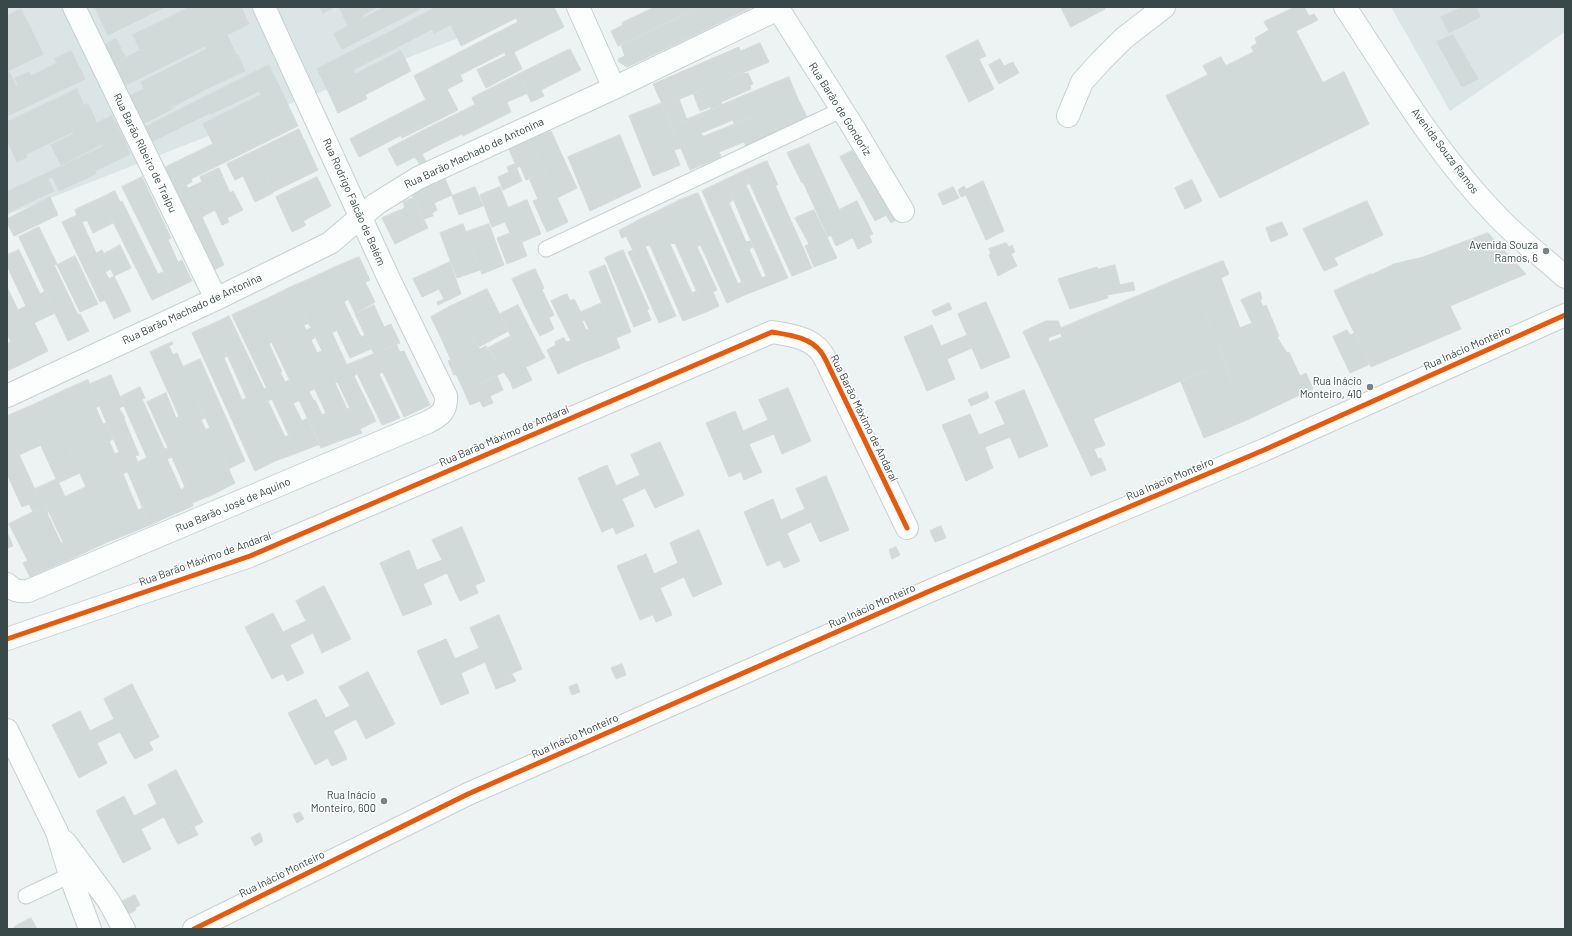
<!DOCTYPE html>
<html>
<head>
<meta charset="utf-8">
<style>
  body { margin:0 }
  #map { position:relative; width:1572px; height:936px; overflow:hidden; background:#edf2f3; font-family:Barlow,sans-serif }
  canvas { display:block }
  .frame { position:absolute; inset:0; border:8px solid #394848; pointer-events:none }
</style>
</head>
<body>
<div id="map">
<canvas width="1572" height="936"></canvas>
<div class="frame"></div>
</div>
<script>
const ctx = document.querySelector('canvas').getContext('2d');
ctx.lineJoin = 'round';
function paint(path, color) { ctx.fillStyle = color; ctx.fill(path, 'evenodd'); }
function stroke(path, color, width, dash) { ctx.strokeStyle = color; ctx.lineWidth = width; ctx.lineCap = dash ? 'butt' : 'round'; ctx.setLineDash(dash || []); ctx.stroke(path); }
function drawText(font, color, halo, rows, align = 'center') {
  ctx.font = font + ' Barlow,sans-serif'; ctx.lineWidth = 3; ctx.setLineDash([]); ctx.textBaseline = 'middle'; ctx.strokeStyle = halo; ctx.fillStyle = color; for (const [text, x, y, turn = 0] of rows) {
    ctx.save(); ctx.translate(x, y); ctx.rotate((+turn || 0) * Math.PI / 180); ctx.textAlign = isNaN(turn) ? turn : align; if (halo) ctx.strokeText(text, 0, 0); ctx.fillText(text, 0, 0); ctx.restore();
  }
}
paint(new Path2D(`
  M7,7H537L7,215Z
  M1391,7H1565V32L1450,111Z`), '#dbe5e6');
const building = new Path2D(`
  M95,7H165L108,35Z
  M186,7H231L195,24Z
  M231,7H241L249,24L122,87L111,65Z
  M320,7H335L323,13Z
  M339,7H377L363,15L364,18L349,26Z
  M385,7H418L420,9L342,49L334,34Z
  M438,7H485L446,27L435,8Z
  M485,7H547L518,22L516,18L461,46L451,25Z
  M547,7H554L564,27L506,56L505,52L460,75L451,57Z
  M655,7H674L679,17L618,46L611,31L623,25L622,23Z
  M674,7H700L679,17Z
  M700,7H752L697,34L687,14Z
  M1061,7H1104L1105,9L1071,27Z
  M1295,7H1304L1309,16L1314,14L1318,20L1254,52L1251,47L1257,43L1255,38L1269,30L1264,22Z
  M1463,7H1476L1480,17L1449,33L1441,17Z
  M435,8L446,27L434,33L432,29L394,49L386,34Z
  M21,9L34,35L7,49V16Z
  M187,9L195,24L141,51L133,35Z
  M687,14L697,34L627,67L619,62L618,59L625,56L621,45Z
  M1296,31L1323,83L1194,150L1166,96Z
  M386,34L394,49L353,70L356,75L327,89L317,69Z
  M34,35L43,54L8,71L13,79L7,82V49Z
  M227,35L237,56L132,107L127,97L144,89L141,82L207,49L205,46Z
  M1453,35L1478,79L1462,87L1437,42Z
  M116,39L126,58L111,65L102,46Z
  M978,40L986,56L979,59L994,89L969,102L946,56Z
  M760,43L769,62L663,106L653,84L739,47L740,51Z
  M570,49L581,70L541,90L544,96L531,102L519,74Z
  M71,51L85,79L9,115L7,111V82L13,79L16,86L18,85L15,78L29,72L31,76L57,63L55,59Z
  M401,51L411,71L365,95L367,99L338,113L327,89Z
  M514,52L522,69L486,88L477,70Z
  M238,55L245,71L210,87L203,72Z
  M451,57L463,81L426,100L414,76Z
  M1221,57L1226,66L1208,75L1203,66Z
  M1000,59L1004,66L1013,62L1019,73L999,84L989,65Z
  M269,65L279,86L261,95L259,91L211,114L203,98Z
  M203,72L210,87L172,107L164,92Z
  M1344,72L1369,124L1220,198L1194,150Z
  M744,73V74L748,73L753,84L750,85L751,89L721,102L722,105L712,110L710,107L700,111L693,93Z
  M519,74L528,93L507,102L511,112L485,125L472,98Z
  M789,77L798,99L734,124L733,120L701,133L703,137L680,146L671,126Z
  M279,86L289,107L213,144L203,124Z
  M77,89L84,106L20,137L12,120Z
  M447,89L458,110L402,138L401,136L423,124L414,106Z
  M164,92L172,109L141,125L132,107Z
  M203,98L210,113L149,143L142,129Z
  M679,99L687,120L671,126L663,106Z
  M798,99L808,119L746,146L744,142L719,152L721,157L690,170L680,146Z
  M662,103L681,148L674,150L680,165L653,176L629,116Z
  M88,104L97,123L74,134L73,132L26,154L27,157L17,162L8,142Z
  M475,105L485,125L463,136L462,134L437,146L428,128Z
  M414,106L423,124L359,157L350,139Z
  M289,107L298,126L191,179L192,182L175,190L164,168Z
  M112,116L123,137L103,146L102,144L61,165L51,145Z
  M12,120L20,137L7,143V122Z
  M428,128L437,146L422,154L426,162L420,165L415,157L397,166L388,149Z
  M299,129L318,170L273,192L254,151Z
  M551,131L577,188L557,198L530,140Z
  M620,135L641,187L622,196L601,143Z
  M123,137L130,154L95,171L96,174L59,191L50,172Z
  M530,140L545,171L526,180L520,166L517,168L507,145L512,143L514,146Z
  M601,143L622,196L590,211L568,157Z
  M809,144L852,238L836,246L831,235L828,237L803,182L802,183L787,153Z
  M857,148L896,220L891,223L886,215L875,221L840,157Z
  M254,151L273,193L255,202L243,176L235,180L227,164Z
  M767,161L778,185H775L812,268L792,276L744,171Z
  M515,164L522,181L503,190L498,177L509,172L507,167Z
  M219,168L230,193L233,191L243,210L227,218L229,222L222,225L200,177Z
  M545,171L568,222L547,232L533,201L538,199L529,178Z
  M744,171L750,183L746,185L788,278L770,285L725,180Z
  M50,172L52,177L48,179L54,191L7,213V192Z
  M444,176L452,195L434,203L427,185Z
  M142,177L171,238L168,240L178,262L182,260L192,281L173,290L122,187Z
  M317,177L331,206L303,221L306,225L292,232L276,197Z
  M725,180L733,200L729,203L746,242L750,241L753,247L749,249L762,278L766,276L770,285L747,294L702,191Z
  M1192,180L1202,201L1185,209L1175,188Z
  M983,181L1004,231L986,240L966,195L961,197L958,190L964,186L966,189Z
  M202,182L215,210L202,217L224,265L212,271L173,191L186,185L188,188Z
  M427,185L437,210L432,213L433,216L424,219L411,193Z
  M475,187L483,206L459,215L452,196Z
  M500,187L527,256L507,264L497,238L510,233L505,222L492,227L480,195Z
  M953,187L959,198L943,205L938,194Z
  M115,191L120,202L122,201L158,274L163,272L173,290L152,300L101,198Z
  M698,193L738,284L742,282L747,294L727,303L680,200Z
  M50,197L58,215L14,236L7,223V219Z
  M101,198L113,223L93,233L81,207Z
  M413,198L428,228L413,235L401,210L405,207L403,202Z
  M527,200L541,234L522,242L508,208Z
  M680,200L700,245L697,247L717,290L713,292L719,306L706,312L660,210Z
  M857,201L873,234L869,236L872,242L858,249L839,210Z
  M1367,201L1383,235L1334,258L1338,265L1324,271L1303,229Z
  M81,207L87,220L82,222L96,253L102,250L111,269L105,272L109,279L114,276L131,311L114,319L105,300L100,302L62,222L77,215L75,210Z
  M401,210L413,235L395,244L382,218Z
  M660,210L675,243L670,244L692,293L696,291L706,312L683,321L639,220Z
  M814,210L837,258L814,267L805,246L809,244L795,218Z
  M639,220L650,245L645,246L676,316L659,323L628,252L633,250L626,236L622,238L619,231Z
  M1282,222L1288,235L1271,242L1266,228Z
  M463,224L480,270L457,278L440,233Z
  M489,224L504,265L482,274L466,232Z
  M39,227L57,264L54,265L78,315L80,314L89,331L68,341L19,237Z
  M1488,233L1526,274L1450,306L1461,329L1404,353L1371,275L1394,264L1423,257Z
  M1006,243L1009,247L1012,245L1015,252L1011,254L1017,266L998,276L989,255L991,253L989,249Z
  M120,245L131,268L114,276L104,254Z
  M19,250L40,294L45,291L55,313L34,323L7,266V255Z
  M623,250L649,309L647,310L651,320L634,327L605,258Z
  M75,256L98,304L80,312L57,265Z
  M359,257L370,280L365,282L375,302L355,313L333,268Z
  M1223,261L1229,274L1221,278L1240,328L1252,323L1289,400L1247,420L1190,274Z
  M450,262L461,294L438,305L437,302L444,299L439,289L422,297L413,279Z
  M605,265L631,332L616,338L589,272Z
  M1115,265L1120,285L1133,282L1135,290L1107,295L1108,298L1070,309L1058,279L1097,267L1098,269Z
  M333,268L348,299L344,302L361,337L365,335L371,349L350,358L312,278Z
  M535,269L544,288L542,290L554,315L534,325L512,279Z
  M1190,274L1225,362L1093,419L1059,329Z
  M1371,274L1404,353L1371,367L1334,291Z
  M312,278L337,330L332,333L347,365L332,371L291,287Z
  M7,287L18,310L26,306L48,351L22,364L7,334Z
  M291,287L309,323L304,325L306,330L311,328L316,337L311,340L317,353L322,351L332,371L311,381L271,297Z
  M487,289L508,331L479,347L449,307Z
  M1260,292L1262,299L1260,300L1263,307L1266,305L1279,336L1277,337L1287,353L1289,352L1300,376L1306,373L1313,389L1289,400L1241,300Z
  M567,294L570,301L574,299L585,320L582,321L586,330L589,329L601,356L582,363L551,301Z
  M271,297L311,381L294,389L254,305Z
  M986,302L1010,357L981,369L972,348L947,359L955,379L927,391L904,337L932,325L941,346L967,335L958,314Z
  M602,303L620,348L601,356L581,312Z
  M949,303L952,309L935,316L932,311Z
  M254,305L272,342L269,344L282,372H280L285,382L289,380L294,389L272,399L232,315Z
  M374,305L384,327L391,324L400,343L374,354L355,314Z
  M518,305L545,358L526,367L500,314Z
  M449,307L466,329L442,340L431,317Z
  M229,316L264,389L267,388L272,399L251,408L213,324Z
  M549,318L554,329L540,336L534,325Z
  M1046,321H1058L1061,328L1059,329L1061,333L1048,338L1049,342L1062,337L1093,419L1105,445L1094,449L1098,459L1101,458L1106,470L1091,476L1023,332Z
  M213,324L227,356L224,358L242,400L247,398L251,408L231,418L192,333Z
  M466,329L478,347L451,360L442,340Z
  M1347,330L1350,335L1355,333L1370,364L1350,373L1333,337Z
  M511,336L532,380L513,389L511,383L488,348Z
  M564,338L566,342L571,341L582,363L558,374L547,350L556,345L555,342Z
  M11,342L22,364L7,371V344Z
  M172,342L173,344L169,346L173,355L177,353L205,418L201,420L206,430L189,438L150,352Z
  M396,344L400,352L404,351L415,374L390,387L374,354Z
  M486,346L493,357L454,375L448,361L478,347L480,349Z
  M374,354L383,372L379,374L400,418L382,425L352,363Z
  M493,357L504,372L464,391L456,374Z
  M200,359L227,420L210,428L183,367Z
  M1225,362L1247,420L1204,438L1181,382Z
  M352,363L358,373L354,376L376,421L360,429L332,371Z
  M332,371L337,382L335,383L347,409L350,408L362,433L339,441L311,381Z
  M415,374L430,405L404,417L390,387Z
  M111,375L124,406L119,408L125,418L124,419L139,455L135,456L138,462L126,468L90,384Z
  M497,376L503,390L490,396L493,403L483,407L480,401L470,405L464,391Z
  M88,380L99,406L96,408L103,424L106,423L113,439L109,441L115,454L119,452L126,468L105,478L67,389Z
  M311,381L314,389L309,392L314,401L315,400L322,415L326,413L339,441L321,448L294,389Z
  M140,387L145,398L142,399L165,450L147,458L120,397Z
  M788,388L811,441L782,454L774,434L749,444L758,464L729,477L706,423L735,411L743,431L768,420L759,400Z
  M67,389L105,478L86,487L46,399Z
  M294,389L299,401L293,403L302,421L308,418L320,444L297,453L272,399Z
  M1024,390L1048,446L1019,458L1010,437L985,447L993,468L966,481L942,425L970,414L979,435L1005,424L995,402Z
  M987,392L989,398L971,406L968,400Z
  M166,393L176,418L179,416L189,438L168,448L147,402Z
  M46,399L80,473L58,483L24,409Z
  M268,401L285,437L289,435L297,453L275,461L251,408Z
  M251,408L275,461L255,471L231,418Z
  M24,409L41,445L19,455L7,428V416Z
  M227,420L245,461L228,469L210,428Z
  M7,428L43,507L33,512L29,504L22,507L7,474Z
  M210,428L235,483L214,494L189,438Z
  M189,438L214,494L192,503L168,448Z
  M660,442L684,495L655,508L645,488L622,499L631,519L602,532L578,478L607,465L616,486L640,475L631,455Z
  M168,448L172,457L167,459L181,490L185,487L193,506L172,515L147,458Z
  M147,458L172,515L150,525L126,468Z
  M758,464L762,472L744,480L741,472Z
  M126,468L127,472L123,474L138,510L142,508L150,525L128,534L105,478Z
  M826,476L849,530L820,542L811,522L787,533L796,553L767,566L744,512L773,499L781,520L805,509L796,489Z
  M105,478L128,534L110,541L86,487Z
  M57,479L65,497L43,507L35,489Z
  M86,487L110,541L90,550L65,497Z
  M65,497L90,550L71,559L46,506Z
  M46,506L48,512L47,513L61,543L63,542L71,559L50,568L25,516Z
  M25,516L50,568L30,577L23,563L28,561L9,524Z
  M631,519L634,526L616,534L613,527Z
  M941,526L946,538L935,542L930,531Z
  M462,527L485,581L456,593L447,573L423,584L432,604L403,616L380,563L409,550L417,570L442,560L432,540Z
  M699,530L722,584L693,597L684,577L660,588L669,608L640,620L617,566L646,554L654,574L678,563L670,543Z
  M7,532L13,546L7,548Z
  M896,547L900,555L892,559L889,550Z
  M796,553L800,561L784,568L780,560Z
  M475,585L478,593L460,601L456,593Z
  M324,586L351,639L322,653L313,633L290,645L300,665L272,679L245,627L273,613L283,632L306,621L296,601Z
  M669,608L672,615L656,622L653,615Z
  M499,615L522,669L493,682L485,662L461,673L469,693L441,705L417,651L446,639L455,659L479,648L470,628Z
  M622,664L626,675L616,679L611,668Z
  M300,665L304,673L287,681L283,673Z
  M368,672L395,724L366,739L356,719L333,731L343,750L315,765L288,713L316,699L326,718L350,706L339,687Z
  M512,674L516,681L496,689L493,682Z
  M132,684L159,737L130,751L120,732L97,743L107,763L79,778L52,725L80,711L90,731L114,719L104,699Z
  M577,684L580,692L572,695L569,687Z
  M149,742L153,750L135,759L130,751Z
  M343,750L347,759L332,766L328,759Z
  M176,770L203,822L174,837L164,817L141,829L151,849L123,863L96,811L124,796L134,816L157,804L148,785Z
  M300,812L304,819L297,823L293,815Z
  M194,827L198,835L178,844L174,837Z
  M260,833L263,841L255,846L251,838Z
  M135,895L140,905L135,908L136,910L120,918L113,906Z
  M31,918L37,929H14V927Z`);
paint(building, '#d2d9d9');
stroke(building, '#d3dadb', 1);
const service = new Path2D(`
  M546,249L841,110
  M26,896L79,871`);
const minor = new Path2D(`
  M74,7L216,299
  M578,7L614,88
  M777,7L853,127L903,211
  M1068,116L1082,82L1101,61L1124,38L1164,7
  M7,396L216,299L330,243L376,204L418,178L614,88L778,9
  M7,584C14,591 19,592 28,591L428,422C440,416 447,411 446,396L389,279L264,7
  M7,639L250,556L772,332C789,335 810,337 821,352C826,359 829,367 833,375L907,528
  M7,730L57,832L70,875L90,929
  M65,842L108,900L124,929`);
const tertiary = new Path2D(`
  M1345,7C1392,78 1436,153 1495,214C1516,237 1542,256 1565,277
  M194,929L468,794L932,590L1264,450L1565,315`);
stroke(service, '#cad0d1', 17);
stroke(minor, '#cad0d1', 24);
stroke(tertiary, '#cad0d1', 24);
stroke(service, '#fcfdfd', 15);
stroke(minor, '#fcfdfd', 22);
stroke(tertiary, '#fcfdfd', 22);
stroke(new Path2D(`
  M7,639L250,556L772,332C789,335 810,337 821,352C826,359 829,367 833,375L907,528
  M194,929L468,794L932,590L1264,450L1565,315`), '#e8590c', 5);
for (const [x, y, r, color] of [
  [1546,251,4,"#788484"],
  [1370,387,4,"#788484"],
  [384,801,4,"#788484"]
]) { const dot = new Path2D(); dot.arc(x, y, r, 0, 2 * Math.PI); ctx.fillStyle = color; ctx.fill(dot); stroke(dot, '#fff', 1.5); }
drawText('11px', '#394848', '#fff', [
  ["Rua Barão de Gondoriz",840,109,58],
  ["Avenida Souza Ramos",1445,151,53],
  ["Rua Barão Ribeiro de Traipu",145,153,64],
  ["Rua Barão Machado de Antonina",474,153,-25],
  ["Rua Rodrigo Falcão de Belém",354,202,66],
  ["Rua Barão Machado de Antonina",192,309,-25],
  ["Rua Inácio Monteiro",1467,348,-24],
  ["Rua Barão Máximo de Andaraí",864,418,64],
  ["Rua Barão Máximo de Andaraí",504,436,-23],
  ["Rua Inácio Monteiro",1170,479,-23],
  ["Rua Barão José de Aquino",233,505,-23],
  ["Rua Barão Máximo de Andaraí",205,559,-20],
  ["Rua Inácio Monteiro",872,606,-24],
  ["Rua Inácio Monteiro",575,736,-24],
  ["Rua Inácio Monteiro",282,874,-26]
]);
drawText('11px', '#394848', '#fff', [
  ["Avenida Souza",1538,245],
  ["Ramos, 6",1538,258],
  ["Rua Inácio",1362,381],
  ["Monteiro, 410",1362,394],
  ["Rua Inácio",376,795],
  ["Monteiro, 600",376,808]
], 'right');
</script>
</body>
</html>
